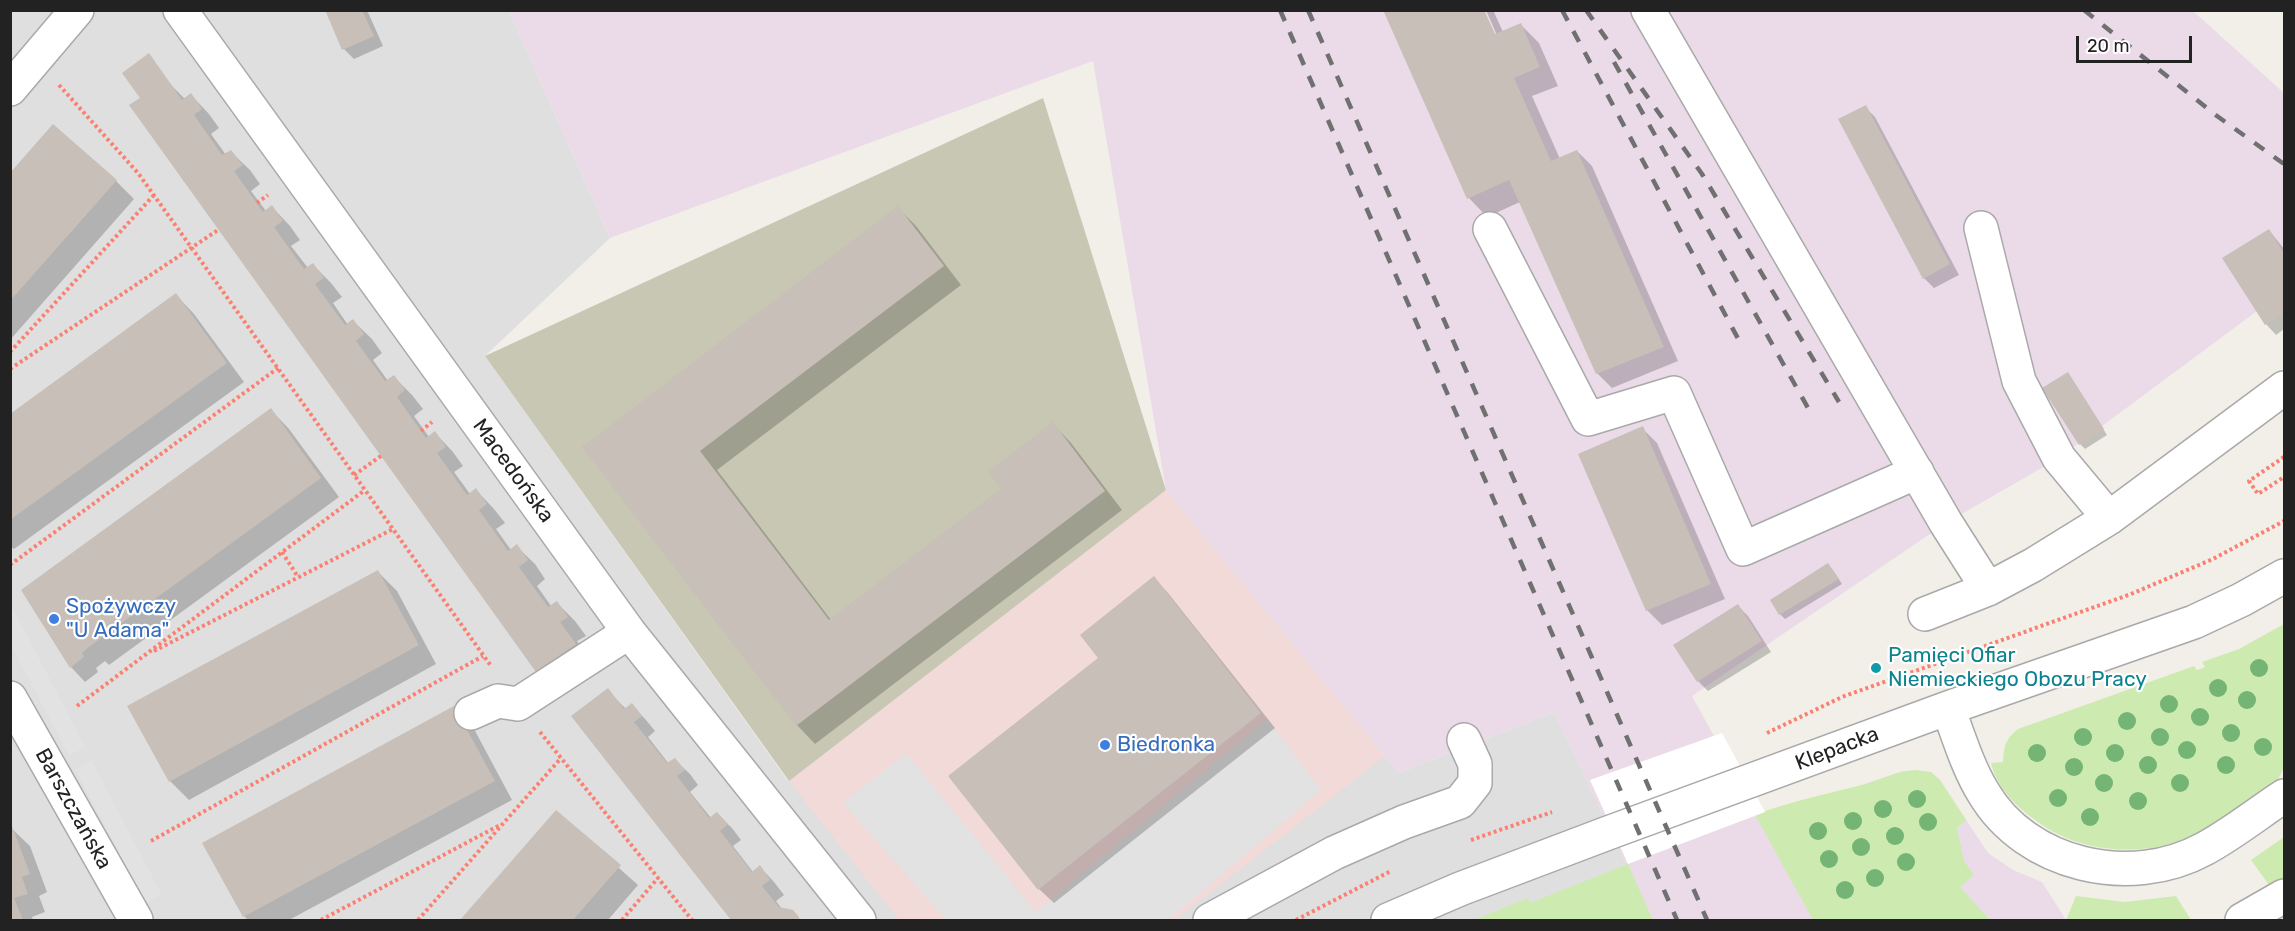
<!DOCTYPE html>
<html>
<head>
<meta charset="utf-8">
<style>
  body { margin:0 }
  #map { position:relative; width:2295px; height:931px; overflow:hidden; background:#f2efe9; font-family:Rubik,sans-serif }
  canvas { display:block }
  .frame { position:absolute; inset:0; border:12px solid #222; pointer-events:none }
  .scale { position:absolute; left:2076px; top:36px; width:116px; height:27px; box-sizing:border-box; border:3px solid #222; border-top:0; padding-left:8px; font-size:18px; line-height:21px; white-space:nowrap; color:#222; -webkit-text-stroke:4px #fff; paint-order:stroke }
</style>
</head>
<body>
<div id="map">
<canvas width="2295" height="931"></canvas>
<div class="frame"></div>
<div class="scale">20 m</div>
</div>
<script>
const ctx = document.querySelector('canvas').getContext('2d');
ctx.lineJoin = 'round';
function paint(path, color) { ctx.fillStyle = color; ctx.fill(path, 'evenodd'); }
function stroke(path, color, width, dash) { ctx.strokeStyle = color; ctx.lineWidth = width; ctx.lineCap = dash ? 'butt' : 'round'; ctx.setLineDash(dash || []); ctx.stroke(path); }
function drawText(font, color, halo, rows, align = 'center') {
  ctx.font = font + ' Rubik,sans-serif'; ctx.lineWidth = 4.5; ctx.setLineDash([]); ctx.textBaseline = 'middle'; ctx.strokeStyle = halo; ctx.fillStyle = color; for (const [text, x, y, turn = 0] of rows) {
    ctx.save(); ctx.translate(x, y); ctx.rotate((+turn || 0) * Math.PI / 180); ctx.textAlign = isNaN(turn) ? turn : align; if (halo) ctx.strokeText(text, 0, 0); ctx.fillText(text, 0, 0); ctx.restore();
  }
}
paint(new Path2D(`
  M10,11H509L610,238L485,356L788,781L1166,490L1399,773L1554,712L1653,920H11Z`), '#e0dfdf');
paint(new Path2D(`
  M1166,490L1385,756L1175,920H899L789,781Z`), '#f2dad9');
paint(new Path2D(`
  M509,11H2193L2284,93V291L2059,458L1946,523L1692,696L1760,820L1903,771L1931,772L1940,780L1988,853L2013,870L2042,882L2066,920H1653L1554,712L1399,773L1166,490L1093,61L610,238Z`), '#ebdbe8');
paint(new Path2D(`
  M1043,98L1166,490L789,781L485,356Z`), '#c7c7b4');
paint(new Path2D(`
  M2284,624V767L2278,780C2252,797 2226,818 2198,833C2150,858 2082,855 2038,822C2017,807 1997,789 1991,763L2003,762C2004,747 2005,739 2018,729L2194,666L2197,670L2205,667L2202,662L2239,649Z
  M1915,770L1931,772L1940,780L1966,820L1957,828L1964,861L1974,875L1960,887L1990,920H1813L1755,815C1790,801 1828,794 1865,784C1882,779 1897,771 1915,770Z
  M2284,837V879L2269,885L2251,860Z
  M1628,864L1653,920H1474L1528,898L1530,903Z
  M2076,896L2125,902L2176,896L2191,920H2066Z`), '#cdebb0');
paint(new Path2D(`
  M11,604L85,747L69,756L11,645Z
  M1267,719L1321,790L1168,920H946L843,803L906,753L1036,912Z
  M92,761L162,895L145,903L75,769Z`), '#e2e2e2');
paint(new Path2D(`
  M1722,733L1765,812L1628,864L1590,780Z`), '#fff');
paint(new Path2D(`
  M326,10H367L383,46L354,59L344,49Z
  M1486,10H1493L1503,32L1520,24L1539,43L1558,86L1532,96L1560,159L1577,151L1592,166L1678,361L1612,388L1597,373L1520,202L1487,217L1469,198L1496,42L1499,40Z
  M171,85L185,99L191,95L209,114L219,128L211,134L226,155L231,152L250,170L260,184L251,191L266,211L272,207L290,226L300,240L291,246L308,268L313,265L331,283L342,297L333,303L348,325L353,321L372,339L382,353L373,360L388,381L394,377L412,395L423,409L414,416L429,437L435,433L453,452L463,466L454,472L470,494L476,490L494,509L505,523L496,529L511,550L516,546L535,564L545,579L537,586L551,606L557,603L575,621L586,636L577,641L593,663L556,690L537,671L131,106Z
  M1865,107L1875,117L1959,275L1934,288L1924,278Z
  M10,175L116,181L134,199L10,340Z
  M898,208L916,226L961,285L717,470L831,620L1003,489L1053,424L1071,443L1122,510L815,744L797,725L584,447Z
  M2269,230L2284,249V329L2276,335L2266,324Z
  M176,295L194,314L244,382L14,549L10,546V416Z
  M2068,374L2107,435L2085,449L2080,444Z
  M271,410L289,429L339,497L109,665L105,661L96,668L98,672L85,682L71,667Z
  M1642,428L1657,443L1725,599L1662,625L1647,610Z
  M1832,569L1842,584L1785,619L1780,614L1772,600Z
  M378,572L397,591L436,664L189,800L170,781Z
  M1154,578L1168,593L1275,728L1054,903L1039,889L1100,658Z
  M1738,606L1748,616L1771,652L1708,691L1698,681Z
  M607,690L626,709L632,705L646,720L655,731L648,737L669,764L675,760L690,774L698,785L690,792L711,818L717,814L732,828L741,840L733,846L753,872L760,867L774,882L784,895L776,901L782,909L792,912L801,920H733L573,716Z
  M454,708L473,727L512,800L289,920H248L244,916Z
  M556,812L638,885L608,920H462Z
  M10,827L30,846L47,892L39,896L45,912L32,917L33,920H10Z`), '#0003');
paint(new Path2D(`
  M325,10H362L374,36L342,50Z
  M1383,10H1484L1495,34L1521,23L1540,67L1514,78L1551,161L1577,150L1664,347L1596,374L1509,180L1467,199Z
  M149,53L182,100L191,93L202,109L194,115L222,155L231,150L243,165L234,171L263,212L272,205L283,221L274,227L304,269L313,263L324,278L315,284L345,325L353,319L364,334L356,341L385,381L394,375L405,390L397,397L426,438L435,431L446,447L437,453L467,495L476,488L487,504L479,510L508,551L517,544L528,560L519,567L548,607L557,601L568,617L560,622L576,644L536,672L129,105L140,98L122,73Z
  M1866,105L1950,264L1923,279L1838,119Z
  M53,124L117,180L10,301V173Z
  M898,206L944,266L700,451L829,620L1001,489L988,472L1053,422L1105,491L796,726L582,447Z
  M2269,229L2284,253V313L2265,325L2222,258Z
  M176,293L227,363L10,520V414Z
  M2068,372L2104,429L2079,445L2042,388Z
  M271,408L321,478L89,647L82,653L84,657L70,668L21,590Z
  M1643,426L1711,584L1646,611L1578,454Z
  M1828,563L1839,579L1779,615L1770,600Z
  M378,570L419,645L169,782L127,706Z
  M1154,576L1261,713L1038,890L948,776L1098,658L1080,635Z
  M1738,604L1762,641L1697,682L1673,645Z
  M608,688L624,709L632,703L642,716L634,722L667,763L675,758L685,770L677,776L709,818L717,812L728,824L720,831L752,872L760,865L770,880L762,886L779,907L793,910L799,917V920H731L571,716Z
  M454,706L495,781L243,917L202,843Z
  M556,810L621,865L573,920H460Z
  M10,826H12L30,874L22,877L28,894L14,898L23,920H10Z`), '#c7bfb8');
const minor = new Path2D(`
  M180,10L629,632L859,920
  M1648,10L1946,523L1988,589
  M10,89L77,10
  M1981,228L2019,381L2059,458L2109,518
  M1490,229L1588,419L1674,393L1743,549L1917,472
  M1925,614L1988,589L2033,565L2109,518L2284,388
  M10,698L136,920
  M1948,708C1958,735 1968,768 1983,792C2026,866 2131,889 2204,849C2232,834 2258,813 2284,796
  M471,713L498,701L518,704L629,632
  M1210,920L1334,853L1404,822L1460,802L1475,783V764L1464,740
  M1388,920L1460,889L1608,833L1948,708L2194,622L2241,600L2284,576
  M2242,920L2284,896`);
stroke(minor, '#a9a9a9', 36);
stroke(new Path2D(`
  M59,85L138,173L491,666
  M257,203L268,195
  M10,352L154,195
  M10,369L218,230
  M421,431L432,422
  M2284,457L2249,481L2258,494L2284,477
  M354,475L381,456
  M282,552L298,577
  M10,565L278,368
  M154,651L393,529
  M77,706L365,490
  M540,732L692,920
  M1767,733L1842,697L2131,594L2213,559L2284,521
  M1471,840L1552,812
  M151,841L483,656
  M321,920L500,825
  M418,920L561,758
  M622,920L658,878
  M1296,920L1391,871`), '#fa8072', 4, [3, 3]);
stroke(minor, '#fff', 33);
stroke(new Path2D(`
  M1280,10L1677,920
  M1308,10L1707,920
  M1562,10L1742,346
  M1586,10L1702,174L1839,402
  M2084,10L2217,116L2284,164
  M1614,62L1808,408`), '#707070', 4.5, [12, 12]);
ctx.fillStyle = '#74b475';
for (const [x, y] of [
  [2259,668],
  [2218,688],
  [2247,700],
  [2169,704],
  [2200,717],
  [2127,721],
  [2231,733],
  [2083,737],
  [2160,737],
  [2263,747],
  [2187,750],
  [2037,753],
  [2115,753],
  [2148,765],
  [2226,765],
  [2074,767],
  [2104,783],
  [2180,783],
  [2058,798],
  [1917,799],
  [2138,801],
  [1883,809],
  [2090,817],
  [1853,821],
  [1928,822],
  [1818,831],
  [1895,836],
  [1861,847],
  [1829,859],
  [1906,862],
  [1875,878],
  [1845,890]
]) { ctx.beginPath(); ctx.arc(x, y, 9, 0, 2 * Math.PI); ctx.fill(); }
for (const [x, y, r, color] of [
  [54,619,6,"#3f7fe0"],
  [1876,668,6,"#0f9aa8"],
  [1105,745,6,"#3f7fe0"]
]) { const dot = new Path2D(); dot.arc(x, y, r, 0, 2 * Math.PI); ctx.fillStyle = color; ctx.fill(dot); stroke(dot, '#fff', 2); }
drawText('21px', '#222', '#fff', [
  ["Macedońska",513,471,54],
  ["Klepacka",1837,749,-21],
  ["Barszczańska",73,809,61]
]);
drawText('21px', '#366cbe', '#fff', [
  ["Spożywczy",66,607],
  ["\"U Adama\"",66,631],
  ["Biedronka",1117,745]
], 'left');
drawText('21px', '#0d838f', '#fff', [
  ["Pamięci Ofiar",1888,656],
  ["Niemieckiego Obozu Pracy",1888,680]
], 'left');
</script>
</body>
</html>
